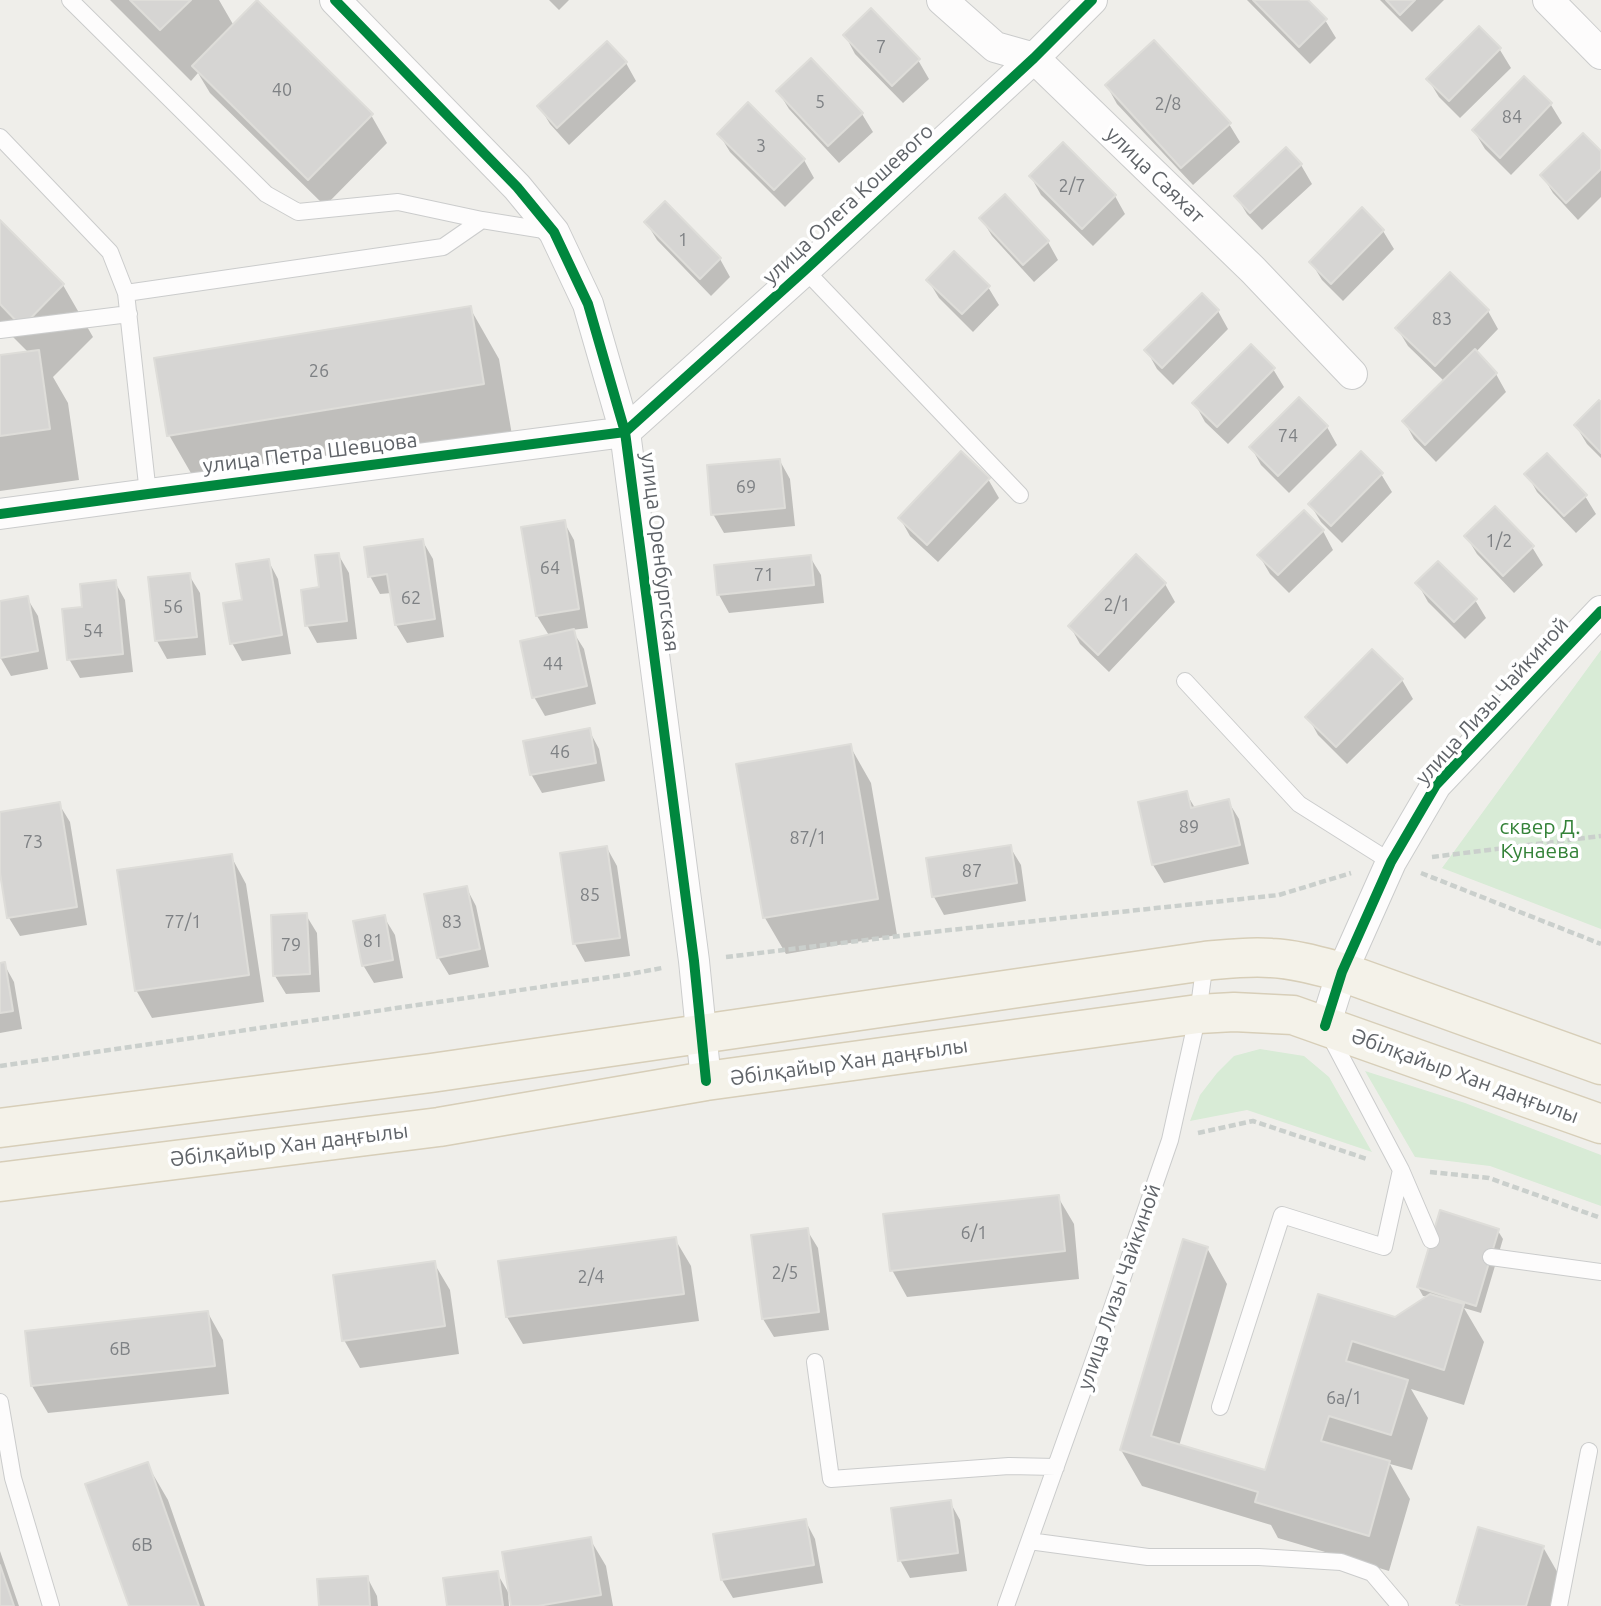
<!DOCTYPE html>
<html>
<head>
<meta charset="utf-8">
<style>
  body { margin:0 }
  canvas { display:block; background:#efeeea }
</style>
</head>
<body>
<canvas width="1601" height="1606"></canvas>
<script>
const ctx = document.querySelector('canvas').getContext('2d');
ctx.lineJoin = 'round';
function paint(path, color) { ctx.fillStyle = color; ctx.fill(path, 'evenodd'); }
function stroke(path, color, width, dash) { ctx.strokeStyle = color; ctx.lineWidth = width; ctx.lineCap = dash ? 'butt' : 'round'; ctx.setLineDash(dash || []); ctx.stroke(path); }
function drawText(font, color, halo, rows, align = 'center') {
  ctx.font = font + ' Ubuntu,sans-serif'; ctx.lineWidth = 7; ctx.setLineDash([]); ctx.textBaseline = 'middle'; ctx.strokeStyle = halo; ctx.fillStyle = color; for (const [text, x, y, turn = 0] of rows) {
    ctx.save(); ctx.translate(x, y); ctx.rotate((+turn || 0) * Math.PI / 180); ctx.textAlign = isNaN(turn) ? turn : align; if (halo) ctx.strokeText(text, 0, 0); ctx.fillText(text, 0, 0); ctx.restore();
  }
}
paint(new Path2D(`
  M1601,650V929L1442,868Z
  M1260,1049L1304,1056L1329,1077L1372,1152L1247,1110L1190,1121L1200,1095L1217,1073L1234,1056Z
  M1365,1071L1465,1103L1601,1155V1206L1490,1166L1415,1157Z`), '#d8ebd6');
paint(new Path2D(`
  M110,0H219L234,26L371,115L387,143L325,206L210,93L198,73L191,81Z
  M549,0H569L559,10Z
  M1247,0H1306L1325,20L1336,38L1310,64Z
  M1380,0H1444L1412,32Z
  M1479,28L1500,50L1511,68L1460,118L1439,97L1428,79Z
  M845,35L918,60L929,79L903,103L855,54Z
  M626,63L636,81L569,145L550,124L539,106Z
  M1524,79L1551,105L1562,123L1511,175L1485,149L1474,131Z
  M1107,86L1229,124L1240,142L1193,185L1117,104Z
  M778,91L862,114L873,132L839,163L789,109Z
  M719,134L804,160L814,178L785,207L730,152Z
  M1286,149L1301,165L1312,184L1262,230L1247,214L1236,196Z
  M1601,154V197L1578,220L1553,193L1542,175Z
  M1031,177L1115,196L1125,214L1093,246L1041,195Z
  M1362,210L1383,231L1394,249L1343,301L1322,280L1311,262Z
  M981,218L1048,242L1058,260L1034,282L992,236Z
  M646,222L720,259L730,277L711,296L657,240Z
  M0,223L63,285L93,337L53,377L68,403L79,480L0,491V357L29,353L0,324Z
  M928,280L988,287L999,305L973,332L939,298Z
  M1202,295L1218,311L1228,329L1173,385L1157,369L1147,351Z
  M470,308L499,359L512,435L199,487L169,435Z
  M1488,311L1498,329L1475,353L1496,374L1506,392L1436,462L1414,439L1404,421L1444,381L1408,346L1397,328Z
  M1273,369L1284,387L1228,444L1205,422L1195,404Z
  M1601,405V458L1587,444L1576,426Z
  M1327,427L1337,445L1289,493L1261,465L1251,447Z
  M780,461L790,479L795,526L724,533L713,514Z
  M1381,474L1392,492L1342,543L1321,522L1310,504Z
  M1527,474L1585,496L1596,514L1576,533L1537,492Z
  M988,479L999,498L938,562L910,536L900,518Z
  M1304,512L1323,531L1333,550L1289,593L1270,574L1259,555Z
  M564,522L574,540L588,628L572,630L584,649L596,704L545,716L534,697L550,637L537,616Z
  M1466,536L1532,547L1543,565L1514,593L1477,554Z
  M422,540L433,559L444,637L407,643L396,625L392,593L380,594L370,576Z
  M338,554L349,573L357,639L317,643L307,625L321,589Z
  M810,557L821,575L824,603L729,613L719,595Z
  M268,560L278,579L291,654L242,661L232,643Z
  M189,575L200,593L206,655L167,659L157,641Z
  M115,582L125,600L133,672L80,678L69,659L84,608Z
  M1165,584L1175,602L1109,672L1080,644L1070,626Z
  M1418,584L1475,600L1486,618L1465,639L1428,602Z
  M27,598L38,616L48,669L11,676L0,657V603Z
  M1372,652L1402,680L1413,699L1347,764L1318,735L1308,717Z
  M589,730L599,749L605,781L542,793L531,774Z
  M850,746L871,783L897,935L786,954L765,918Z
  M1186,793L1195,808L1228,801L1239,819L1249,864L1164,883L1153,865Z
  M59,804L70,822L87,925L20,936L9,918L0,862V814Z
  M1010,847L1021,865L1026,901L944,915L934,897Z
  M607,848L617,866L630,956L585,962L575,944Z
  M231,856L246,884L264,1002L152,1018L136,990Z
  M466,887L476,906L489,967L449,975L438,957Z
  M306,915L317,933L320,992L286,994L275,976Z
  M384,917L395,935L403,978L374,983L363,965Z
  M0,964H4L14,982L22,1029L0,1033Z
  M1058,1197L1074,1224L1079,1279L907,1297L892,1270Z
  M807,1230L818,1248L829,1330L774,1337L763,1319Z
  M1498,1231L1503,1239L1481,1313L1464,1308L1484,1342L1464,1405L1411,1389L1428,1418L1412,1470L1390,1464L1410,1499L1389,1571L1278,1538L1271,1525L1142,1486L1121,1450L1207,1248L1227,1284L1179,1446L1266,1472L1319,1296L1396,1319L1428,1297L1423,1296L1418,1287Z
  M675,1239L691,1266L699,1321L523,1344L507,1317Z
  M434,1263L450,1290L459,1354L360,1368L344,1340Z
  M208,1313L223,1340L229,1394L48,1413L32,1386Z
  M147,1464L168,1500L205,1606H131Z
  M950,1502L960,1520L967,1571L910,1578L900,1560Z
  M805,1520L815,1539L823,1583L733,1598L722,1580Z
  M590,1539L606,1566L613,1606H513Z
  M1543,1547L1559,1575L1550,1606H1459L1458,1603Z
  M0,1551L19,1606H0Z
  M497,1573L508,1592L509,1606H448Z
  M367,1577L377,1596L378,1606H321Z`), '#0003');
const building = new Path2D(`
  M130,0H191L160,30Z
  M257,0L373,114L308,180L192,66Z
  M1253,0H1308L1327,19L1299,47Z
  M1386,0H1415L1400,15Z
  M871,8L920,59L892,86L843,35Z
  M1479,26L1501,48L1449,101L1426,79Z
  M1154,40L1231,123L1181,168L1105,85Z
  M607,41L627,62L557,128L537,106Z
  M811,58L863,113L828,146L776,91Z
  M1524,76L1552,103L1500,158L1472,130Z
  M748,102L805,159L774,190L717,134Z
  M1583,133L1601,151V169L1566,203L1540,175Z
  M1063,142L1116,195L1082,229L1029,176Z
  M1286,147L1302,164L1250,213L1234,196Z
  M1005,194L1049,241L1023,265L979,218Z
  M665,201L721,258L700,279L644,222Z
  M1362,207L1384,230L1331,284L1309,262Z
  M0,220L64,284L22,327L0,304Z
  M954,251L990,286L962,314L926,280Z
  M1450,272L1489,310L1435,366L1395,328Z
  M1202,293L1219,310L1162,368L1144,350Z
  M471,306L484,384L167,436L154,358Z
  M1251,344L1275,368L1217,427L1192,403Z
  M1475,349L1497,373L1425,445L1402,421Z
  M39,350L50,429L0,436V355Z
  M1299,397L1328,426L1278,476L1249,447Z
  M1599,400L1601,402V453L1574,425Z
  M961,451L990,478L927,545L898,518Z
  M1361,451L1383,473L1331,526L1308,504Z
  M1547,453L1587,495L1564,516L1524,474Z
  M780,459L785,508L711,515L707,465Z
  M1495,506L1534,546L1503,576L1464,536Z
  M1304,510L1324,530L1278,575L1257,555Z
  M565,520L579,609L536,616L521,527Z
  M423,539L435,619L395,625L387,574L368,577L364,547Z
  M339,553L347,621L305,626L301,590L319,587L315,555Z
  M1136,554L1166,583L1098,655L1068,626Z
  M811,555L814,585L717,595L714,565Z
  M269,559L282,635L230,644L223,603L242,600L236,564Z
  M1438,561L1477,599L1454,622L1415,583Z
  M190,573L197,637L155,641L148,577Z
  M116,580L123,654L67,660L62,609L82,607L80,584Z
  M28,596L38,651L0,658V601Z
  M574,629L587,686L532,698L520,641Z
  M1372,649L1403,679L1336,747L1305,717Z
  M590,728L596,763L530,775L523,741Z
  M851,744L878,899L763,918L736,764Z
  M1187,791L1191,808L1229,799L1240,845L1152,865L1138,802Z
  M60,802L77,907L7,918L0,873V812Z
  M1011,845L1017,883L932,897L926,858Z
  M607,846L620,938L573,944L560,853Z
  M232,854L249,975L135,991L117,870Z
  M467,886L480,949L437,958L424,894Z
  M307,913L310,974L273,976L271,915Z
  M385,915L393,960L362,966L353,921Z
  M5,962L13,1011L0,1013V963Z
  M1059,1195L1065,1251L890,1271L883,1214Z
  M1440,1210L1499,1229L1476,1306L1417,1287Z
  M808,1228L819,1312L762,1319L751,1235Z
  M676,1237L684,1294L506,1317L498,1261Z
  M1183,1239L1208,1247L1151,1436L1265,1470L1318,1294L1395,1317L1430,1294L1464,1304L1444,1370L1352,1341L1346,1361L1408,1380L1391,1435L1329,1416L1321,1441L1390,1461L1369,1536L1255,1502L1258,1492L1120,1450Z
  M435,1261L445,1326L342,1341L333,1275Z
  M208,1311L215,1366L31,1386L25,1331Z
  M148,1462L199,1606H129L85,1484Z
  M951,1500L958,1553L898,1561L891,1508Z
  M806,1519L814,1565L721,1580L713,1534Z
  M1478,1527L1544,1546L1526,1606H1464L1456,1603Z
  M591,1537L601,1595L538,1606H511L502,1552Z
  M0,1565L14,1606H0Z
  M498,1571L503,1606H447L443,1578Z
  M368,1576L370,1606H319L317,1579Z`);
paint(building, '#d6d5d3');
stroke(building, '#deddd9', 2);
const service = new Path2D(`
  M70,0L266,194L298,212L398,202L482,220L550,231
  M0,137L110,252L126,293
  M805,270L1020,495
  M0,330L129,314
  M148,494L126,293L443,247L482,220
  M1185,681L1299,804L1391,862
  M1328,1032L1401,1170L1431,1240
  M1491,1257L1601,1272
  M815,1362L831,1479L1009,1466L1056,1467
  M0,1402L13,1478L51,1606
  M1220,1407L1282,1215L1384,1247L1401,1170
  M1029,1541L1148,1557H1259L1341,1562L1372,1573L1400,1606
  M1006,1606L1102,1337L1170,1140L1198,1014L1205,961
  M1559,1606L1589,1451`);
const minor = new Path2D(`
  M335,0L517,187L554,232L588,304L625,432L694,961L706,1081
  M942,0L995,47L1034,58L1253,270L1352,374
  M1548,0L1601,54
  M0,514L148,494L625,432L805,270L1034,58L1092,0
  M1325,1026L1342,972L1391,862L1436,785L1601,611`);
const primary = new Path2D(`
  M0,1128L431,1073L1205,961C1227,959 1249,956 1271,958C1295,959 1319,966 1342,972L1601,1065
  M0,1182L439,1127L706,1081L1198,1014L1234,1012L1293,1015L1601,1124`);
stroke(service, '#cbcccc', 18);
stroke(minor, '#cbcccc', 32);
stroke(primary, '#d7ceb8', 41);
stroke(new Path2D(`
  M1432,857L1601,836
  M1421,873L1601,944
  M726,957L941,931L1279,895L1351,873
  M0,1066L630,974L662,968
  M1198,1133L1253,1121L1367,1159
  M1430,1172L1489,1178L1601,1218`), '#cacfcc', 4.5, [7, 3.5]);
stroke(service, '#fdfcfc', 16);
stroke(minor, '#fdfcfc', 30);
stroke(primary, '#f4f2e9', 38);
stroke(new Path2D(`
  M335,0L517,187L554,232L588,304L625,432L694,961L706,1081
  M0,514L148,494L625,432L805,270L1034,58L1092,0
  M1325,1026L1342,972L1391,862L1436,785L1601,611`), '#00873e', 10);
drawText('18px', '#7e8184', null, [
  ["7",881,47],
  ["40",282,90],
  ["5",820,102],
  ["2/8",1168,104],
  ["84",1512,117],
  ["3",761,146],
  ["2/7",1072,186],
  ["1",683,240],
  ["83",1442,319],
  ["26",319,371],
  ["74",1288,436],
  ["69",746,487],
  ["1/2",1499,541],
  ["64",550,568],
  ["71",764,575],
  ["62",411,598],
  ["2/1",1117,605],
  ["56",173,607],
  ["54",93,631],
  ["44",553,664],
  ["46",560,752],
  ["89",1189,827],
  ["87/1",808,838],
  ["73",33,842],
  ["87",972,871],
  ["85",590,895],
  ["77/1",183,922],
  ["83",452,922],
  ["81",373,941],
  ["79",291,945],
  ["6/1",974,1233],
  ["2/5",785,1273],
  ["2/4",591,1277],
  ["6В",120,1349],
  ["6a/1",1344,1398],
  ["6В",142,1545]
]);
drawText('21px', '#5f6368', '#fff', [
  ["улица Саяхат",1155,175,44],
  ["улица Олега Кошевого",848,204,-43],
  ["улица Петра Шевцова",310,453,-7],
  ["улица Оренбургская",660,552,83],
  ["улица Лизы Чайкиной",1492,701,-48],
  ["Әбілқайыр Хан даңғылы",849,1062,-8],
  ["Әбілқайыр Хан даңғылы",1465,1076,20],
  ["Әбілқайыр Хан даңғылы",289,1145,-7],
  ["улица Лизы Чайкиной",1119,1287,-71]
]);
drawText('21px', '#348238', '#fff', [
  ["сквер Д.",1540,827],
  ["Кунаева",1540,851]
]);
</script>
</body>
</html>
